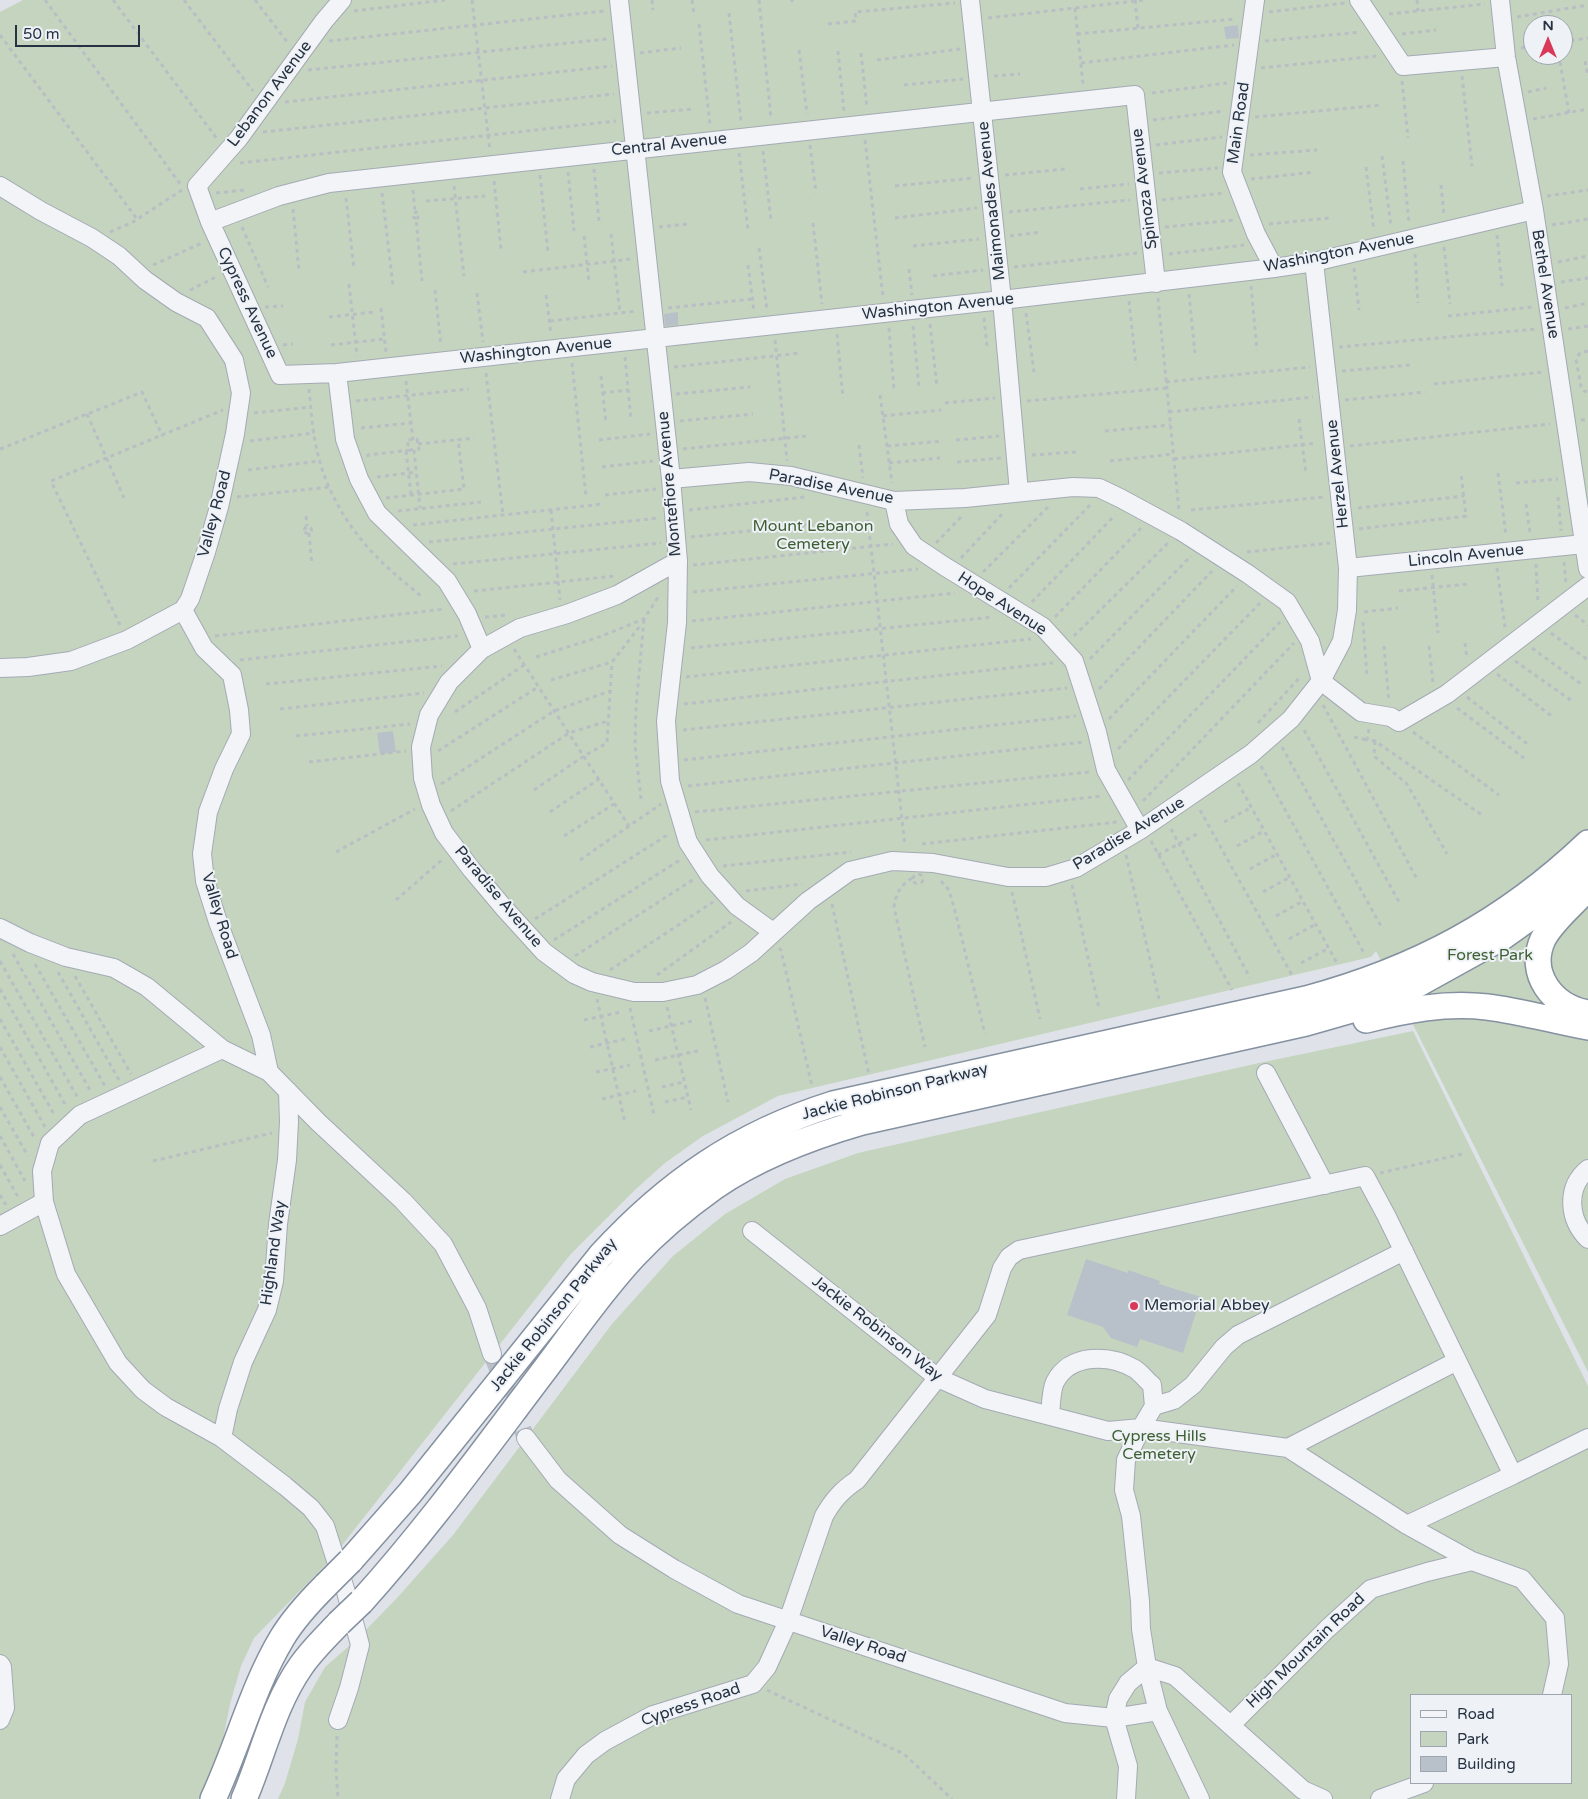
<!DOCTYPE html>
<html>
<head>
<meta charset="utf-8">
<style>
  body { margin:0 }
  #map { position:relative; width:1588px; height:1799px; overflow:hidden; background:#dfe3e9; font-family:"Varela Round",sans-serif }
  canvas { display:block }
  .legend { position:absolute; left:1410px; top:1694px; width:162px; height:90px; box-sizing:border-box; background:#eef2f7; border:1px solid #9ea5af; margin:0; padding:6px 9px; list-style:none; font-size:15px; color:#263242 }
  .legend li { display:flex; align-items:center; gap:10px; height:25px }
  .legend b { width:25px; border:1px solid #9ea5af }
  .north { position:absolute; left:1523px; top:15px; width:50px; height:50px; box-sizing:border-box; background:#eef2f7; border:1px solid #9ea5af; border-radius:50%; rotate:0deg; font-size:14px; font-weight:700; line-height:20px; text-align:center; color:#263242 }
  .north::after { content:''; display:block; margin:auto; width:18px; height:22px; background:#da3858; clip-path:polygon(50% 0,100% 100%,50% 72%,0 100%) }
  .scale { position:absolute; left:15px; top:25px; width:125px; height:22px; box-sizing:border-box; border:2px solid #263242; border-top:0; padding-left:6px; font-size:15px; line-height:18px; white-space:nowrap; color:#263242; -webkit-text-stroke:4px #eef2f7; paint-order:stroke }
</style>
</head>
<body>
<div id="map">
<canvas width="1588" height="1799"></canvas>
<ul class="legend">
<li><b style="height:6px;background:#f2f4f7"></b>Road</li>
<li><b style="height:14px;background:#c5d4bf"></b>Park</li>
<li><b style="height:14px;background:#b8c0ca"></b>Building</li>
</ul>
<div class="north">N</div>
<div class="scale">50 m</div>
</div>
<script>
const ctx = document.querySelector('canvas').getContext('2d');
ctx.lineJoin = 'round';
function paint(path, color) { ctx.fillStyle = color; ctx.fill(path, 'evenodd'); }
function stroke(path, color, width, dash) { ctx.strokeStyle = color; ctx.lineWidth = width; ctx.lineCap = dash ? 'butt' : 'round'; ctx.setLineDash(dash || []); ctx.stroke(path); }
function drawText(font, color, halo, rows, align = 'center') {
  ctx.font = font + ' "Varela Round",sans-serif'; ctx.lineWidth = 4; ctx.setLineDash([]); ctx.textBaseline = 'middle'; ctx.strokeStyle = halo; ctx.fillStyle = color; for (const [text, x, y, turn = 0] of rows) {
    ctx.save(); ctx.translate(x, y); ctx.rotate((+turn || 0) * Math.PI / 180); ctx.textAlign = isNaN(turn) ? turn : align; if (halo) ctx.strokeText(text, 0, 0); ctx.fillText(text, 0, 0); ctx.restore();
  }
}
paint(new Path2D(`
  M23,0H1588V1372L1376,951L1371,957L778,1096L703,1136L665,1163L637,1188L570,1255L332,1558L254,1638L241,1666L230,1704L219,1760L198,1799H0V12ZM1533,25H1563V55H1533Z
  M1413,1031L1588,1386V1799H278L285,1783L298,1739L305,1702L325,1667L356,1640L397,1598L453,1535L612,1324L673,1256L725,1214L785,1179L858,1153L1259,1063ZM1412,1695H1572V1783H1412Z`), '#c5d4bf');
paint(new Path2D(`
  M1238,25L1239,38L1226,39L1224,27Z
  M678,312V325L665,326L664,314Z
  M393,731L396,752L380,754L377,733Z
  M1086,1259L1128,1273V1270L1160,1281L1159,1284L1201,1297L1183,1353L1140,1339L1137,1347L1111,1338L1103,1327L1067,1315Z`), '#b8c0ca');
stroke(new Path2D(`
  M492,1354L526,1438`), '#bac0c8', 18, [18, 9]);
const minor = new Path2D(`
  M342,0L324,21L239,138L197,186L210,222L280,375L337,373L345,439L359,479L377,513L447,581L467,614L482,649
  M619,0L671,479L678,561L677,623L666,721L670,781L688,842L710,876L737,906L773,932
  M970,0L1002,300L1019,492
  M1255,0L1232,172L1256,234L1274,268
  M1359,0L1403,66L1506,57
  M1500,0L1506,57L1534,210L1588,569
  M0,186L41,211L92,238L119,256L145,280L176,302L207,318L234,360L241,393L235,434L219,507L206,552L190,599L183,610L204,648L232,675L239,710L241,734L224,769L208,812L202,854L205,881L218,922L261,1035L269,1072L318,1122L403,1201L443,1244L477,1308L492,1354
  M210,222L279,196L329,183L1135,95L1156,283
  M1314,262L1348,568L1347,610L1342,641L1321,681L1361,712L1391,717L1399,722L1447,694L1588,586
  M337,373L1002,300L1274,268L1314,262L1534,210
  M671,479L749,472L791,476L894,501L965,498L1073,487L1099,488L1120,498L1181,531L1248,574L1287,602L1310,641L1321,681L1291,719L1251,754L1140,830L1076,868L1046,877H1008L933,863L892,861L850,871L808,901L751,953L726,970L697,985L663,992H634L592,982L574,974L544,952L504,908L472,870L444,833L431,805L423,778L421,747L429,715L449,682L482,649L520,628L567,614L617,595L678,561
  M894,501L899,524L914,546L944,566L1043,627L1074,661L1097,732L1106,770L1140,830
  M1348,568L1584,544
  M0,668L28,667L71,661L127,640L183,610
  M0,928L30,943L66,957L114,968L147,987L222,1049L269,1072
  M222,1049L80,1115L50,1143L42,1171L44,1202L66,1274L118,1363L143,1390L166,1407L222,1438L285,1486L311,1508L325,1526L346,1592L360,1645L349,1688L338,1720
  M1266,1073L1325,1185
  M1588,1169C1565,1188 1569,1220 1588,1239
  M0,1226L44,1202
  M752,1231L938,1378L985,1399L1108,1431L1141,1428L1288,1448L1407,1525L1472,1561L1522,1579L1555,1618L1559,1664L1552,1695
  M1154,1406L1174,1400L1193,1385L1224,1347L1238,1335L1404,1251
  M1050,1416C1051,1406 1051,1390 1055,1382C1070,1353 1110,1354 1135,1369C1141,1373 1146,1380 1152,1385L1154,1406L1141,1428L1126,1460L1124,1490L1131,1516L1140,1601L1141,1629L1147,1667L1158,1711
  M222,1438L228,1409L243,1362L267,1310L274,1281L278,1224L287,1160L289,1122L288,1091
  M526,1438L558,1480L620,1535L674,1569L738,1604L1065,1713L1114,1718L1158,1711L1200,1799
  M1288,1448L1457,1361
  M1513,1475L1588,1438
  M0,1664L2,1667L5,1708L0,1720
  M1231,1725L1327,1629L1371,1589L1427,1572L1472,1561
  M560,1799L566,1779L586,1755L605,1741L653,1715L753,1684L767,1667L788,1621L824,1516C833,1500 842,1490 857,1480L987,1315L1002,1268L1009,1257L1019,1250L1365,1176L1386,1215L1513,1475L1407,1525
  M1126,1799L1128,1766L1114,1718L1118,1699L1128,1683L1147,1667L1175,1676L1303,1790L1323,1799
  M1380,1799L1424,1783`);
const highway = new Path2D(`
  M1582,894C1569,908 1552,922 1543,939C1527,974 1553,1007 1588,1013
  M1366,1020C1406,1010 1446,1002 1487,1007C1521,1011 1554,1021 1588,1027
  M350,1561L410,1493L601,1255C668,1182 738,1134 833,1104L1306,999C1417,969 1505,922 1588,843
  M361,1602C428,1528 486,1447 546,1368C574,1331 602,1290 634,1256C658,1230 686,1207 714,1187C759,1156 810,1137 862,1122L1306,1023L1362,1007L1391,997L1418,984L1501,938L1550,903L1588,871
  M213,1799C238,1746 252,1688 282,1638C294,1618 310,1601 326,1585
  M244,1799C263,1755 273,1706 301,1666C312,1650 326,1637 339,1623`);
stroke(minor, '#a4aab4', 20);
stroke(highway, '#8591a1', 28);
stroke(new Path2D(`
  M45,0L181,185
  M113,0L218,140
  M184,0L253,91
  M255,0L288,43
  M472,0L490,151
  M652,0L653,10
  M692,0L694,15
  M759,0L771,118
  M792,0V2
  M1135,0L1138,28
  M1417,0L1418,11
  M1075,8L1083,84
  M354,11L445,0
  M1269,12L1345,3
  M729,13L741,122
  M1389,14L1485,4
  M1517,17L1588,5
  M988,18L1144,0
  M699,24L710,125
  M828,24L856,21L855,12L955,3
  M1077,34L1236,19
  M1402,34L1436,30
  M0,35L137,219
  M329,41L604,11
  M1265,41L1361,32
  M1563,42L1588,38
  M1521,48L1533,46
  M799,50L807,114
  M838,51L844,111
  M640,53L681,48
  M861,53L867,108
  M877,60L960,49
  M1585,61L1588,76
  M1560,62L1569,113
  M1081,63L1234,45
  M1261,68L1377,56
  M308,70L607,39
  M994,76L1020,74
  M1462,76L1472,166
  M1402,81L1408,138
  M904,85L963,79
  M1528,92L1546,88
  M1152,93L1227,83
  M285,102L612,66
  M647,113L693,109
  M1255,117L1381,105
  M1533,119L1588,109
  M1153,120L1224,111
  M263,132L614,94
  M865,140L883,297
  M810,145L816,193
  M1156,145L1222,137
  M763,151L771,220
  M739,153L748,230
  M1250,155L1317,150
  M1382,156L1391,227
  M1403,161L1409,223
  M240,163L616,121
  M1366,167L1374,231
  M594,169L599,222
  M568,172L574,231
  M1159,173L1218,168
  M540,175L548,253
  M1005,175L1065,169
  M1251,179L1315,172
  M494,181L501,249
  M1441,185L1444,215
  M454,186L464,276
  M895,186L974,178
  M1080,189L1129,184
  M413,190L415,212
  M216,193L245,190
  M382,193L393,286
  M1547,196L1588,190
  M346,198L354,269
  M1162,200L1223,193
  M426,201L485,196
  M293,209L299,271
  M1009,212L1130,200
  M416,218H414L413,213L418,212V218H416L422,281
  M895,218L977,208
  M813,223L822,304
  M1269,224L1329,218
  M1552,225L1588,219
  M242,227L268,287
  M659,227L687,224
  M1165,227L1234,220
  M110,232L133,222L182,190
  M611,234L620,313
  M1497,235L1502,286
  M584,236L589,282
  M1010,236L1041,232
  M913,246L979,239
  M1444,247L1450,304
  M759,248L767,310
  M1169,254L1244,245
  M1415,254L1418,303
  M1558,262L1588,256
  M153,265L202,243
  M748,265L754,312
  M1014,267L1137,253
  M1354,268L1359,310
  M909,269L912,295
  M523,272L631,259
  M933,276L983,270
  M1561,282L1588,278
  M349,284L357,356
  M1251,286L1257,350
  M190,290L218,276
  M435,290L441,346
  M477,293L483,342
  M1189,294L1195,353
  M546,295L551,334
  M1158,298L1179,511
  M1129,301L1136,365
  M265,307L283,306
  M381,308L386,352
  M668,308L752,299
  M1565,308L1588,303
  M1026,313L1034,372
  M1448,316L1532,307
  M329,317L375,312
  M984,318L987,347
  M550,321L637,311
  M930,324L937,387
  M913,326L919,387
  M889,328L894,390
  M1568,329L1588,326
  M837,334L843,398
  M775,340L787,461
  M283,345L293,344
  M331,345L384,339
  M1339,347L1537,329
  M1588,351L1580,353L1576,359L1581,387L1584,391L1588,392
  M625,357L631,420
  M572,363L586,497
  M674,367L800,353
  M1342,371L1410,365
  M486,373L503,515
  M601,376L606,423
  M406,381L413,440
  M1166,382L1310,367
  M1434,384L1543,372
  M309,389C311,408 312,428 316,446C324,487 347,527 376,556C390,571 406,583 422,597
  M602,393L628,390
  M676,394L750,387
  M880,395L892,483
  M1345,400L1425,392
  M356,401L469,389
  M1027,401L1167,388
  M945,403L995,398
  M1169,412L1313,397
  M254,413L311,407
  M87,414L124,498
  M883,416L941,410
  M1299,419L1306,474
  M1581,420L1588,419
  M680,421L753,414
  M361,428L411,423
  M1105,431L1170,425
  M417,439L419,449L409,450L407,440Z
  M599,440L650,434
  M956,440L999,436
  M250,441L314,433
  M418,444L474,438
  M859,445L863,478
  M887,446L943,441
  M1350,446L1550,424
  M0,449L142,392L162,435L223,410
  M683,449L806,436
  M414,450L420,508
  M406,451L411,495
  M1032,455L1076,452
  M368,457V455L411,450
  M1174,459L1317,443
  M1110,461L1173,454
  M957,462L1001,458
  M889,463L940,458
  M602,467L653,461
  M248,470L320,461
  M1498,473L1506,536
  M377,477L416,472
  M1516,483L1558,479
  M605,495L656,489
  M237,497L329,487
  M1558,497L1561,531
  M386,498L464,489L458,439
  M1526,504L1530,533
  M1358,508L1464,496
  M551,510L560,600
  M689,510L805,497
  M1191,510L1324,497
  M398,511L481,502
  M867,512L905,846
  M306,516L307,526
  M413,525L603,504
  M304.5 530a3.5 3.5 0 1 1 7 0a3.5 3.5 0 1 1-7 0Z
  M1359,529L1466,516L1461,473
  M309,533L312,565
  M691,537L813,524
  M429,542L659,518
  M936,543L963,515
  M1247,552L1330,543
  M961,558L1004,512
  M1564,562L1566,583
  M453,564L661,543
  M1536,564L1538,603
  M693,565L893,544
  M1497,568L1505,627
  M983,572L1048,507
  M1432,575L1438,633
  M1009,588L1092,503
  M474,591L615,576
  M1399,591L1468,584
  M693,592L918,569
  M1032,602L1115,515
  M1364,612L1398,608
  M1575,615L1588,625
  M485,617L508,615
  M1055,617L1141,528
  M692,621L955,593
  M1363,622L1367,676
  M120,625L51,481L162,435
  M1551,633L1588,660
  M215,636L445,609
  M1074,636L1169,542
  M1465,643L1467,659
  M1384,646L1389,702
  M1429,646L1433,683
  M691,648L993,617
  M1532,648L1581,684
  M514,649L629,826
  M536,657L599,637L644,619L660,594
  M1090,659L1191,556
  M240,660L458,636
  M1515,661L1572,701
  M1497,674L1554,718
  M686,677L1031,639
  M551,680L612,662L640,626
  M266,684L442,666
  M1099,689L1212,571
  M1467,697L1530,746
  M684,704L1053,663
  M1323,705L1418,881
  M1457,708L1524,758
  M280,709L424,693
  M455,712L524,665
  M1109,719L1237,586
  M1258,723L1301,676
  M1369,729L1367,740L1375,741L1482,815
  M683,730L1067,688
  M1304,730L1399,902
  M1413,732L1499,795
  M296,736L410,724
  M1354,737L1367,740
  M1375,741L1374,756L1407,784L1447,854
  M1282,747L1382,928
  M1118,749L1260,603
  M438,751L538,687
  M684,760L1076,716
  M309,762L406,751
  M1261,766L1365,955
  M1128,780L1280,622
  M1238,783L1338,965
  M441,784L554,711L610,691
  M688,786L1084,742
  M534,790L584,756L607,743L612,662
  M641,799L635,745L636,707L644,619
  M1143,801L1294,643
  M1200,810L1292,975
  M451,811L569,733L608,721
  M550,812L599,779
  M695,812L1089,772
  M1224,822L1252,807
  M1171,829L1250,978
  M564,836L614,804
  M706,840L1102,796
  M1151,841L1232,990
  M922,844L1117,822
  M1237,846L1264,831
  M336,852L415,809
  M1126,855L1159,999
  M1158,855L1197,834
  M580,860L661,804
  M723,866L851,852
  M1250,869L1277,854
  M913 879a5 5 0 1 1 10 0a5 5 0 1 1-10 0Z
  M912,878C900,886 896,893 894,907L925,1047
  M941,881L949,890L956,915L985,1034
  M1072,885L1099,1008
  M746,891L802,884
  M1012,892L1040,1019
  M1263,892L1290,877
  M396,900L443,859
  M832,904L869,1075
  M1276,916L1303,901
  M535,919L669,834
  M1289,939L1316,924
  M554,940L680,860
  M779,948L781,950L812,1086
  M13,954L91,1092
  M575,956L694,879
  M0,961L79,1100
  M1301,963L1329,948
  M35,964L105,1086
  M610,970L713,902
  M58,972L119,1080
  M657,975L731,922
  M75,976L131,1074
  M0,989L66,1106
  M705,998L728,1102
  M597,999L625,1123
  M667,1007L691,1110
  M630,1008L654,1115
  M0,1019L55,1116
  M584,1020L621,1012
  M649,1031L696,1020
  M0,1047L45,1127
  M590,1047L625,1039
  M655,1060L702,1050
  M596,1072L630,1065
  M0,1077L34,1137
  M662,1087L684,1082
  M602,1099L636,1091
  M665,1102L688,1097
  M0,1107L28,1156
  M0,1136L25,1181
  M153,1161L272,1133
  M0,1165L18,1197
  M1380,1173L1462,1154
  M0,1195L6,1205
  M767,1690L904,1754L952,1799
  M337,1736L336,1769L338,1799`), '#b9bec4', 3, [4, 4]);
stroke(minor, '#f2f4f7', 18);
stroke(highway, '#fff', 25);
const highwayBridge = new Path2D(`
  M326,1585L350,1561
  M339,1623L361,1602`);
stroke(highwayBridge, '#8591a1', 28, []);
stroke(highwayBridge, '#fff', 25);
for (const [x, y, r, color] of [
  [1134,1306,5,"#da3858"]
]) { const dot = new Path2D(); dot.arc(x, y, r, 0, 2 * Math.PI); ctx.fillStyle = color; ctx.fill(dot); stroke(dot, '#eef2f7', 2); }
drawText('16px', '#263242', '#eef2f7', [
  ["Lebanon Avenue",270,94,-53],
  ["Main Road",1239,123,-82],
  ["Central Avenue",669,145,-6],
  ["Spinoza Avenue",1145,189,-97],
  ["Maimonades Avenue",992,201,-96],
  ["Washington Avenue",1339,253,-11],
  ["Bethel Avenue",1545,284,81],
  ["Cypress Avenue",247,303,65],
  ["Washington Avenue",938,307,-6],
  ["Washington Avenue",536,351,-6],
  ["Herzel Avenue",1338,474,-96],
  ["Montefiore Avenue",670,484,-95],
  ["Paradise Avenue",831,487,11],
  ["Valley Road",215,514,-75],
  ["Lincoln Avenue",1466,556,-6],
  ["Hope Avenue",1002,604,33],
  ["Paradise Avenue",1129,834,-31],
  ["Paradise Avenue",498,897,50],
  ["Valley Road",219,916,73],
  ["Jackie Robinson Parkway",895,1092,-14],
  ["Highland Way",274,1253,-82],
  ["Jackie Robinson Parkway",554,1315,-51],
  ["Jackie Robinson Way",877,1329,38],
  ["Valley Road",863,1645,18],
  ["High Mountain Road",1306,1651,-44],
  ["Cypress Road",691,1705,-19]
]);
drawText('16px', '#3d5f32', '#eef2f7', [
  ["Mount Lebanon",813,527],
  ["Cemetery",813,545],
  ["Forest Park",1490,956],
  ["Cypress Hills",1159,1437],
  ["Cemetery",1159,1455]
]);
drawText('16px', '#263242', '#eef2f7', [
  ["Memorial Abbey",1144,1306]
], 'left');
</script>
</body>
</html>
